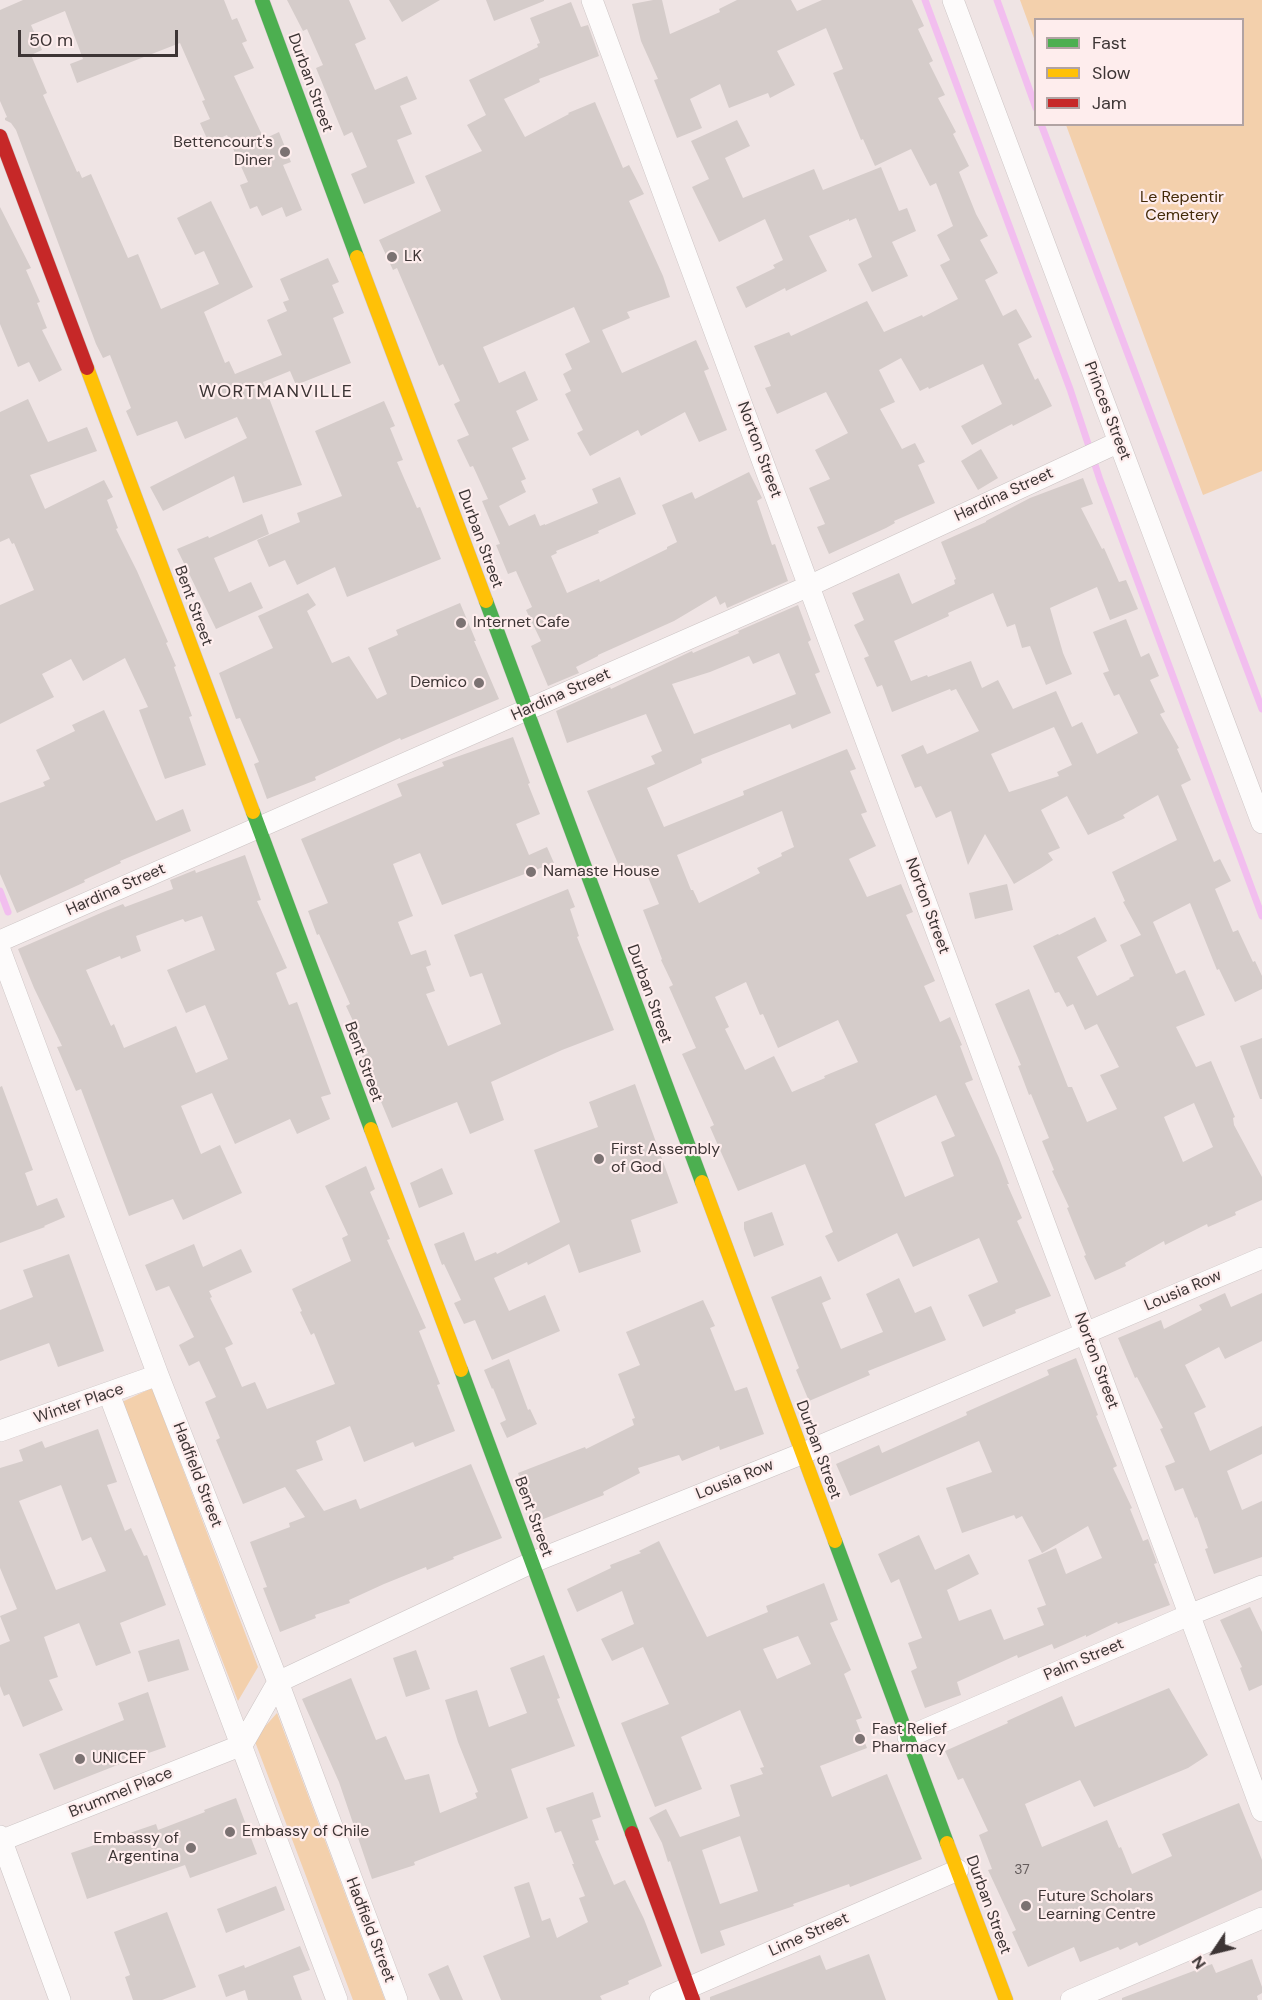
<!DOCTYPE html>
<html>
<head>
<meta charset="utf-8">
<style>
  body { margin:0 }
  #map { position:relative; width:1262px; height:2000px; overflow:hidden; background:#efe4e4; font-family:"DM Sans",sans-serif }
  canvas { display:block }
  .legend { position:absolute; left:1034px; top:18px; width:210px; height:108px; box-sizing:border-box; background:#feeded; border:2px solid #b1a3a3; margin:0; padding:8px 10px; list-style:none; font-size:18px; color:#3d3535 }
  .legend li { display:flex; align-items:center; gap:12px; height:30px }
  .legend b { width:30px; border:2px solid #b1a3a3 }
  .north { position:absolute; left:1184px; top:1922px; width:60px; height:60px; -webkit-text-stroke:4px #feeded; paint-order:stroke; rotate:235deg; font-size:16px; font-weight:700; line-height:24px; text-align:center; color:#3d3535 }
  .north::after { content:''; display:block; margin:auto; width:21px; height:27px; background:#3d3535; clip-path:polygon(50% 0,100% 100%,50% 72%,0 100%) }
  .scale { position:absolute; left:18px; top:30px; width:160px; height:27px; box-sizing:border-box; border:3px solid #3d3535; border-top:0; padding-left:8px; font-size:18px; line-height:21px; white-space:nowrap; color:#3d3535; -webkit-text-stroke:4px #feeded; paint-order:stroke }
</style>
</head>
<body>
<div id="map">
<canvas width="1262" height="2000"></canvas>
<ul class="legend">
<li><b style="height:8px;background:#4caf50"></b>Fast</li>
<li><b style="height:8px;background:#ffc107"></b>Slow</li>
<li><b style="height:8px;background:#c62828"></b>Jam</li>
</ul>
<div class="north">N</div>
<div class="scale">50 m</div>
</div>
<script>
const ctx = document.querySelector('canvas').getContext('2d');
ctx.lineJoin = 'round';
function paint(path, color) { ctx.fillStyle = color; ctx.fill(path, 'evenodd'); }
function stroke(path, color, width, dash) { ctx.strokeStyle = color; ctx.lineWidth = width; ctx.lineCap = dash ? 'butt' : 'round'; ctx.setLineDash(dash || []); ctx.stroke(path); }
function drawText(font, color, halo, rows, align = 'center') {
  ctx.font = font + ' "DM Sans",sans-serif'; ctx.lineWidth = 4.5; ctx.setLineDash([]); ctx.textBaseline = 'middle'; ctx.strokeStyle = halo; ctx.fillStyle = color; for (const [text, x, y, turn = 0] of rows) {
    ctx.save(); ctx.translate(x, y); ctx.rotate((+turn || 0) * Math.PI / 180); ctx.textAlign = isNaN(turn) ? turn : align; if (halo) ctx.strokeText(text, 0, 0); ctx.fillText(text, 0, 0); ctx.restore();
  }
}
paint(new Path2D(`
  M1020,0H1262V471L1203,495L1066,125L1242,124V20H1036L1035,41Z
  M152,1388L258,1667L238,1701L122,1402Z
  M277,1713L385,2000H353L254,1739Z`), '#f3d0ac');
stroke(new Path2D(`
  M925,0L1070,389L1100,480L1262,916
  M997,0L1036,108
  M1041,124L1262,709
  M0,891L8,912`), '#f2beef', 7);
paint(new Path2D(`
  M23,0H224L232,20L237,18L247,41L242,43L254,68L234,76L264,139L279,132L291,162L283,165L302,210L286,217L282,207L262,216L257,206L250,209L240,185L248,182L227,135L209,143L200,123L210,119L202,101L205,100L180,43L77,83L70,64L83,59L65,11L31,25L42,50L31,55L47,93L43,95L77,172L79,171L82,178L91,174L128,258L138,254L161,309L219,284L204,251L195,255L177,218L211,201L253,287L204,312L225,363L229,361L235,374L282,355L267,320L287,311L283,302L289,300L280,279L328,258L339,282L332,285L344,313L333,318L351,363L296,385L290,371L263,382L302,485L243,503L234,476L163,511L150,487L247,438L237,417L185,439L177,421L137,436L126,411L131,408L110,355L103,358L96,344L16,130L11,123L5,120V118L7,117L0,101V10Z
  M287,0H349L366,39L355,44L375,90L407,76L417,99L400,106L412,134L397,140L415,183L364,204L351,174L367,167L352,132L344,136L316,68L323,65L307,29L303,31Z
  M389,0H440L402,22Z
  M486,0H544V1L494,21Z
  M653,0H662L670,34L720,12L719,9L737,0H791L797,11L822,0H912L924,26L918,29L933,61L929,63L945,95L938,98L956,132L953,134L969,166L959,172L976,214L988,236L980,240L998,273L985,280L1003,316L1016,309L1032,337L1018,344L1035,380L1038,378L1052,406L1013,426L1012,424L972,445L961,426L1002,404L983,364L929,389L928,387L920,391L901,358L879,370L895,402L880,409L902,449L915,443L925,462L918,465L935,503L894,521L895,523L886,528L829,554L817,527L825,524L809,488L830,479L815,450L848,433L826,392L777,414L765,388L771,386L754,346L789,332L791,336L867,301L884,332L922,315L923,317L958,299L940,265L950,260L937,235L953,226L936,183L930,186L911,149L875,166L863,139L861,140L833,73L843,69L826,28L777,51L795,85L770,98L768,93L729,108L720,84L690,99L702,128L677,138L654,80L658,79L641,41L632,4Z
  M571,2L581,27L588,25L599,56L539,79L540,82L504,99L525,137L569,114L568,113L595,102L623,168L629,165L644,194L629,201L663,276L670,297L627,312L630,318L602,330L622,373L696,340L709,369L704,371L727,430L699,442L685,412L641,436L638,430L590,456L577,433L583,430L565,394L571,391L563,374L572,369L565,354L590,342L574,307L483,347L499,383L525,371L538,400L516,411L529,440L512,448L526,479L521,481L526,492L499,506L509,526L535,514L540,526L545,524V525L598,503L592,489L620,477L636,514L598,531L599,533L556,551L557,553L551,556L567,593L599,579L600,582L667,549V547L677,542L662,505L692,492L695,499L749,472L762,498L757,501L772,545L775,544L788,581L727,608L725,602L720,605L716,596L674,621L598,655V656L576,667L579,673L548,686L531,646L541,641L526,610L532,607L516,571L508,574L496,545L500,544L482,501L488,499L473,466L470,467L457,440L469,435L454,404L460,401L443,364L439,366L397,268L393,270L379,240L441,211L425,176L482,151L467,125L486,115L469,80L538,47L537,44L540,43L530,18Z
  M737,120L750,146L725,158L743,198L814,169L823,190L881,167L899,211L907,208L916,231L892,242L908,276L872,292L858,264L872,257L856,218L849,221V219L809,236L827,271L786,291L785,288L746,308L736,287L775,268L773,265L783,260L765,219L719,242L692,187L709,179L691,141Z
  M0,207L31,268L26,270L40,302L37,303L47,328L42,330L62,370L39,382L29,362L18,367L0,324Z
  M28,399L48,442L87,427L97,451L30,475L45,509L104,480L113,497L107,500L118,528L116,529L137,571L168,642L166,643L176,666L174,667L192,716L189,717L206,765L165,779L139,710L148,707L125,658L83,681L71,659L42,674L54,697L0,724V605L34,590L14,543L12,544L9,538L0,542V412Z
  M384,401L395,426L390,428L403,460L397,462L417,508L420,507L441,559L347,597L335,567L297,585L285,560L269,567L257,540L300,522L297,513L342,496L315,431Z
  M981,449L998,478L978,490L961,461Z
  M1083,478L1093,504L1081,508L1102,549L1104,548L1119,582L1126,580L1138,609L1110,620L1097,587L1050,608L1063,653L1072,674L1046,685L1030,646L1022,648L1015,624L1007,627L993,593L948,613L949,616L894,641L911,681L927,675L928,677L971,661L982,688L998,680L1013,709L1056,691L1072,727L1082,722L1097,754L1138,733L1119,694L1114,696L1103,673L1109,671L1093,632L1126,619L1141,657L1149,653L1159,676L1150,680L1165,712L1160,714L1179,748L1177,749L1191,780L1181,785L1214,862L1220,859L1231,881L1215,889L1233,932L1238,930L1253,962L1255,961L1262,976V989L1235,1002L1219,969L1217,970L1190,903L1153,922L1176,974L1185,970L1205,1015L1176,1027L1196,1067L1211,1061L1235,1117L1233,1118L1234,1125L1262,1177V1200L1235,1212L1236,1215L1208,1227L1207,1224L1165,1245L1164,1241L1125,1263L1126,1266L1095,1280L1084,1256L1086,1255L1067,1208L1069,1207L1052,1171L1054,1170L1042,1141L1049,1138L1031,1094L1029,1095L1018,1066L1021,1065L995,1004L1029,989L1068,1087H1072L1087,1122L1117,1109L1100,1075L1119,1067L1097,1024L1085,1030L1073,1004L1067,1007L1059,992L1055,993L1033,946L1058,934L1059,935L1095,917L1107,941L1077,957L1097,996L1130,979L1129,978L1134,976L1120,945L1141,935L1123,902L1125,901L1112,872L1177,840L1158,795L1123,815L1125,818L1088,835L1067,796L1041,810L1060,848L1048,853L1053,860L1041,868L1014,884L985,834L968,865L951,811L936,818L921,786L915,788L901,755L923,745L927,754L932,752L979,731L956,689L951,691L950,689L892,712L882,685L877,687L864,658L869,656L854,625L864,620L852,593L899,573L912,604L955,584L954,580L956,579L941,542L986,522V521L1030,498ZM1054,727L1072,765L1057,772L1059,776L1009,792L991,754ZM1194,1103L1213,1147L1183,1162L1164,1117Z
  M262,514L269,534L214,558L229,592L251,582L263,608L216,629L177,549L208,536L209,538Z
  M308,593L316,605L307,611L332,663L349,656L377,699L387,694L368,648L398,635L396,630L460,603L476,641H474L499,699L401,740L400,738L315,777L316,780L267,799L254,764L259,762L240,718L236,719L219,673L273,648L258,616Z
  M798,605L811,640L808,642L820,672L815,674L831,713L792,729L790,724L701,759L702,763L647,788L664,827L744,795L743,791L847,749L856,769L850,771L867,812L861,814L876,846L849,859L867,897L901,884L913,912L906,915L935,981L924,986L940,1022L950,1017L962,1045L960,1046L973,1080L965,1083L999,1158L1009,1184H1007L1022,1218L1017,1221L1051,1296L1015,1310L1016,1313L983,1327L968,1295L998,1282L979,1238L913,1267L897,1233L838,1262L825,1236L833,1232L805,1164L738,1191L710,1127L714,1125L682,1054L696,1048L669,987L673,985L661,960L662,959L643,910L659,904L643,865L622,873L587,791L655,764L651,756L662,751L646,714L567,743L556,711L610,687L611,689L692,651L693,653L739,633L738,631ZM779,653L796,694L694,734L672,684L710,672L749,656L753,664ZM782,811L794,847L781,853L782,856L757,868L760,873L699,903L693,890H691L677,855ZM746,982L760,1015L763,1014L778,1048L838,1020L858,1062L824,1076L825,1078L792,1092L774,1056L745,1070L725,1029L729,1027L715,997ZM936,1095L955,1136L941,1142L954,1176L905,1197L875,1124Z
  M104,710L156,821L183,809L191,831L120,861L121,863L84,880L85,882L17,913L0,874V803L45,786L43,782L50,779L36,750L75,731L72,725Z
  M513,737L530,783L528,784L540,814L516,824L529,855L547,847L554,863L442,905L420,853L393,864L413,916L398,922L411,955L426,950L431,965L426,967L435,991L426,994L448,1046L501,1024L482,973L470,977L454,935L568,889L575,907L570,909L579,936L577,937L614,1030L562,1050L491,1082L504,1120L470,1134L457,1102L392,1128L362,1056L368,1053L346,1006L350,1004L319,934L317,935L308,911L328,903L301,839L402,796L397,784L444,766L442,762Z
  M245,855L261,900L257,901L287,968L276,973L289,1005L297,1002L331,1094L321,1097L330,1119L297,1134L290,1119L235,1144L212,1093L181,1106L201,1154L220,1145L242,1193L183,1220L173,1199L129,1216L81,1089L76,1091L57,1047L62,1046L34,988L18,949L103,912L123,904L125,907L173,889L170,880L195,870L196,873ZM202,916L215,950L167,970L186,1013L205,1005L228,1059L196,1073L176,1026L124,1048L114,1024L111,1026L86,970L120,956L121,959L141,951L136,936L183,919L185,922Z
  M1007,884L1013,910L975,919L969,893Z
  M1262,1038V1099H1260L1240,1046Z
  M635,1084L678,1203L631,1220L641,1252L579,1273L569,1244L528,1265L527,1262L494,1278L509,1311L545,1295L560,1331L492,1360L475,1320L464,1324L454,1303L461,1300L444,1264L442,1265L434,1244L464,1232L475,1261L496,1252L497,1254L560,1222L534,1150L598,1127L589,1102Z
  M2,1086L33,1170L25,1173L37,1206L57,1198L65,1217L44,1226L45,1227L0,1243V1087Z
  M366,1166L375,1189L370,1192L390,1239L387,1240L426,1328L419,1331L440,1384L437,1385L455,1431L415,1447L413,1442L364,1462L350,1426L316,1441L323,1460L296,1470L324,1511L356,1499L360,1509L471,1464L502,1538L453,1557L454,1559L427,1570L426,1567L384,1584L349,1600L350,1603L315,1615L316,1618L280,1632L263,1588L267,1587L250,1542L290,1527L289,1523L305,1517L285,1487L243,1504L216,1440L220,1438L205,1402L216,1397L199,1361L189,1366L179,1345L194,1337L169,1286L156,1291L145,1265L194,1244L203,1267L241,1249L252,1272L209,1291L212,1297L210,1298L233,1344L225,1348L242,1387L255,1382L267,1409L335,1384L314,1333L311,1335L300,1312L302,1311L292,1289L351,1261L342,1238L348,1235L325,1186Z
  M442,1168L453,1194L419,1208L410,1183Z
  M772,1212L784,1245L754,1257L744,1229V1222Z
  M69,1254L104,1351L58,1367L49,1343L0,1361V1310L33,1297L23,1270Z
  M821,1276L831,1299L822,1303L841,1349L883,1332L866,1294L899,1278L915,1313L931,1306L946,1340L868,1371L870,1375L809,1401L796,1370L799,1368L771,1297Z
  M1225,1293L1231,1307L1262,1293V1341L1225,1359L1219,1347L1185,1365L1206,1407L1194,1413L1210,1451L1262,1426V1454L1227,1471L1242,1510L1262,1501V1557L1214,1574L1205,1549L1208,1548L1197,1517L1195,1518L1183,1488L1175,1491L1165,1466L1175,1462L1160,1429L1163,1428L1137,1377L1135,1378L1118,1338L1161,1320L1164,1329L1202,1310L1199,1305Z
  M703,1300L715,1326L710,1328L735,1391L747,1387L764,1434L720,1450L719,1446L682,1461L679,1455L638,1468L640,1473L603,1492L604,1495L536,1522L518,1473L585,1447L586,1449L634,1425L632,1419L635,1418L618,1374L640,1365L626,1332Z
  M1076,1358L1098,1415L1096,1416L1117,1466L1113,1468L1132,1508L1130,1509L1143,1541L1148,1539L1157,1563L1154,1564L1170,1605L1118,1624L1117,1622L1086,1637V1635L1054,1649L1052,1644L1018,1658L1017,1655L957,1682L961,1695L925,1708L911,1671L917,1668L908,1643L922,1638L899,1579L891,1583L878,1554L919,1535L935,1570L969,1554L979,1574L947,1590L959,1621L991,1609L1004,1640L1044,1625L1037,1608L1046,1605L1028,1560L1056,1548L1066,1574L1102,1558L1088,1526L1042,1553L1022,1516L1016,1519L1014,1515L962,1533L946,1488L992,1472L979,1441L850,1496L836,1464L879,1445L882,1453L967,1415L966,1412L1049,1375L1047,1370Z
  M509,1359L528,1410L530,1409L537,1424L507,1438L500,1423L506,1420L493,1388L492,1389L484,1370Z
  M98,1429L117,1482L107,1485L125,1531L131,1528L144,1556L147,1555L166,1605L120,1623L131,1653L96,1666L79,1623L44,1637L58,1677L49,1680L63,1710L23,1727L9,1694L4,1696L0,1686V1645L10,1641L0,1616L17,1609L0,1568V1468L23,1461L19,1450L42,1441L45,1448ZM61,1485L82,1541L91,1537L106,1571L56,1590L19,1501Z
  M659,1541L707,1637L768,1612L766,1606L824,1583L838,1620L830,1623L851,1670L844,1674L862,1718L856,1720L867,1748L820,1766L832,1797L887,1774L922,1859L850,1887L849,1884L793,1904L794,1906L720,1931L725,1945L701,1954L670,1861L668,1862L662,1843L649,1818L666,1809L680,1837L740,1816L730,1785L763,1774L760,1768L764,1767L740,1710L681,1737L702,1789L655,1807L621,1723L669,1704L643,1647L612,1661L601,1639L634,1624L622,1591L577,1612L567,1589L611,1568L610,1565L641,1553L639,1551ZM798,1636L811,1664L777,1679L763,1649ZM740,1836L758,1891L720,1904L702,1850Z
  M1250,1607L1262,1632V1685L1249,1691L1240,1668L1242,1667L1220,1620Z
  M179,1639L189,1670L148,1682L138,1651Z
  M416,1650L430,1689L406,1697L393,1658Z
  M544,1655L560,1698L557,1699L575,1746L511,1769L528,1818L414,1862L415,1865L372,1879L339,1782L302,1699L351,1678L376,1740L386,1736L405,1780L429,1774L440,1813L477,1798L475,1793L478,1792L458,1742L445,1700L477,1690L489,1727L527,1713L510,1668Z
  M1169,1688L1208,1755L1188,1768L1094,1807L1080,1780L1025,1804L1042,1847L1107,1820L1119,1848L1121,1847L1132,1874L1172,1856L1162,1834L1239,1803L1262,1860V1890L1139,1946L1137,1942L1120,1950L1118,1947L1080,1962L1074,1947L1028,1967L1012,1932L1016,1930L988,1870L992,1869L979,1835L988,1831L963,1778L958,1780L945,1751L1008,1723L1007,1721L1062,1696L1075,1727Z
  M148,1692L166,1747L119,1763L120,1764L54,1790L39,1754L124,1720L118,1703Z
  M593,1792L601,1817L592,1820L599,1840L595,1841L614,1885L625,1880L644,1919L662,1966L628,1981L629,1984L600,1996L602,2000H501L483,1956L530,1937L514,1887L529,1882L542,1921L550,1918L557,1938L588,1922L579,1898L585,1896L572,1864H574L561,1831L555,1833L546,1808Z
  M236,1798L257,1854L190,1878L185,1865L87,1899L71,1853L156,1824L158,1830L205,1812L204,1810Z
  M276,1886L285,1910L226,1933L217,1909Z
  M167,1912L196,1987L162,2000H133L125,1977L130,1975L114,1932Z
  M300,1946L310,1970L293,1976L302,2000H248L245,1990L226,1997L218,1975L244,1965L245,1968Z
  M869,1954L886,2000H710V1997L820,1955L826,1970Z
  M1252,1959L1262,1987V1993L1257,1996L1258,2000H1122V1998L1212,1964L1216,1973Z
  M448,1965L463,2000H440L428,1974Z`), '#d5ccca');
const street = new Path2D(`
  M592,0L1262,1811
  M953,0L1262,823
  M0,941L809,586L1119,442
  M0,950L158,1375L278,1682L397,2000
  M109,1394L337,2000
  M0,1431L158,1375
  M908,1737L1189,1615L1262,1586
  M0,1836L60,2000
  M0,1841L242,1745L278,1682L533,1562L801,1454L1262,1258
  M660,2000L958,1870
  M1071,2000L1262,1918`);
const fast = new Path2D(`
  M262,0L357,257
  M486,601L702,1182
  M253,812L371,1129
  M461,1370L632,1833
  M835,1541L947,1843`);
const slow = new Path2D(`
  M357,257L486,601
  M87,368L253,812
  M371,1129L461,1370
  M702,1182L835,1541
  M947,1843L1006,2000`);
const jam = new Path2D(`
  M0,136L87,368
  M632,1833L693,2000`);
stroke(street, '#cbc3c3', 22);
stroke(fast, '#cbc3c3', 15);
stroke(slow, '#cbc3c3', 15);
stroke(jam, '#cbc3c3', 15);
stroke(street, '#fdfbfb', 21);
stroke(fast, '#4caf50', 14);
stroke(slow, '#ffc107', 14);
stroke(jam, '#c62828', 14);
for (const [x, y, r, color] of [
  [285,152,6,"#7b7272"],
  [392,257,6,"#7b7272"],
  [461,623,6,"#7b7272"],
  [479,683,6,"#7b7272"],
  [531,872,6,"#7b7272"],
  [599,1159,6,"#7b7272"],
  [860,1739,6,"#7b7272"],
  [80,1759,6,"#7b7272"],
  [230,1832,6,"#7b7272"],
  [191,1848,6,"#7b7272"],
  [1026,1906,6,"#7b7272"]
]) { const dot = new Path2D(); dot.arc(x, y, r, 0, 2 * Math.PI); ctx.fillStyle = color; ctx.fill(dot); stroke(dot, '#feeded', 2); }
drawText('14px', '#645c5c', null, [
  ["37",1022,1870]
]);
drawText('16px', '#3d3535', '#feeded', [
  ["Durban Street",310,83,70],
  ["Princes Street",1107,411,69],
  ["Norton Street",759,450,70],
  ["Hardina Street",1004,495,-25],
  ["Durban Street",480,539,70],
  ["Bent Street",193,606,70],
  ["Hardina Street",561,695,-24],
  ["Hardina Street",116,890,-24],
  ["Norton Street",927,906,70],
  ["Durban Street",649,994,70],
  ["Bent Street",363,1062,70],
  ["Lousia Row",1183,1291,-23],
  ["Norton Street",1096,1361,70],
  ["Winter Place",79,1404,-19],
  ["Durban Street",818,1450,70],
  ["Hadfield Street",197,1475,69],
  ["Lousia Row",735,1480,-22],
  ["Bent Street",533,1517,70],
  ["Palm Street",1084,1660,-23],
  ["Brummel Place",121,1793,-22],
  ["Durban Street",988,1905,70],
  ["Hadfield Street",370,1930,69],
  ["Lime Street",809,1935,-24]
]);
drawText('16px', '#3d3535', '#feeded', [
  ["Bettencourt's",273,143,"right"],
  ["Diner",273,161,"right"],
  ["LK",404,257],
  ["Internet Cafe",473,623],
  ["Demico",467,683,"right"],
  ["Namaste House",543,872],
  ["First Assembly",611,1150],
  ["of God",611,1168],
  ["Fast Relief",872,1730],
  ["Pharmacy",872,1748],
  ["UNICEF",92,1759],
  ["Embassy of Chile",242,1832],
  ["Embassy of",179,1839,"right"],
  ["Argentina",179,1857,"right"],
  ["Future Scholars",1038,1897],
  ["Learning Centre",1038,1915]
], 'left');
drawText('16px', '#432a08', '#feeded', [
  ["Le Repentir",1182,198],
  ["Cemetery",1182,216]
]);
ctx.letterSpacing = '1.5px';
drawText('18px', '#3d3535', '#feeded', [
  ["WORTMANVILLE",276,392]
]);
ctx.letterSpacing = '0px';
</script>
</body>
</html>
